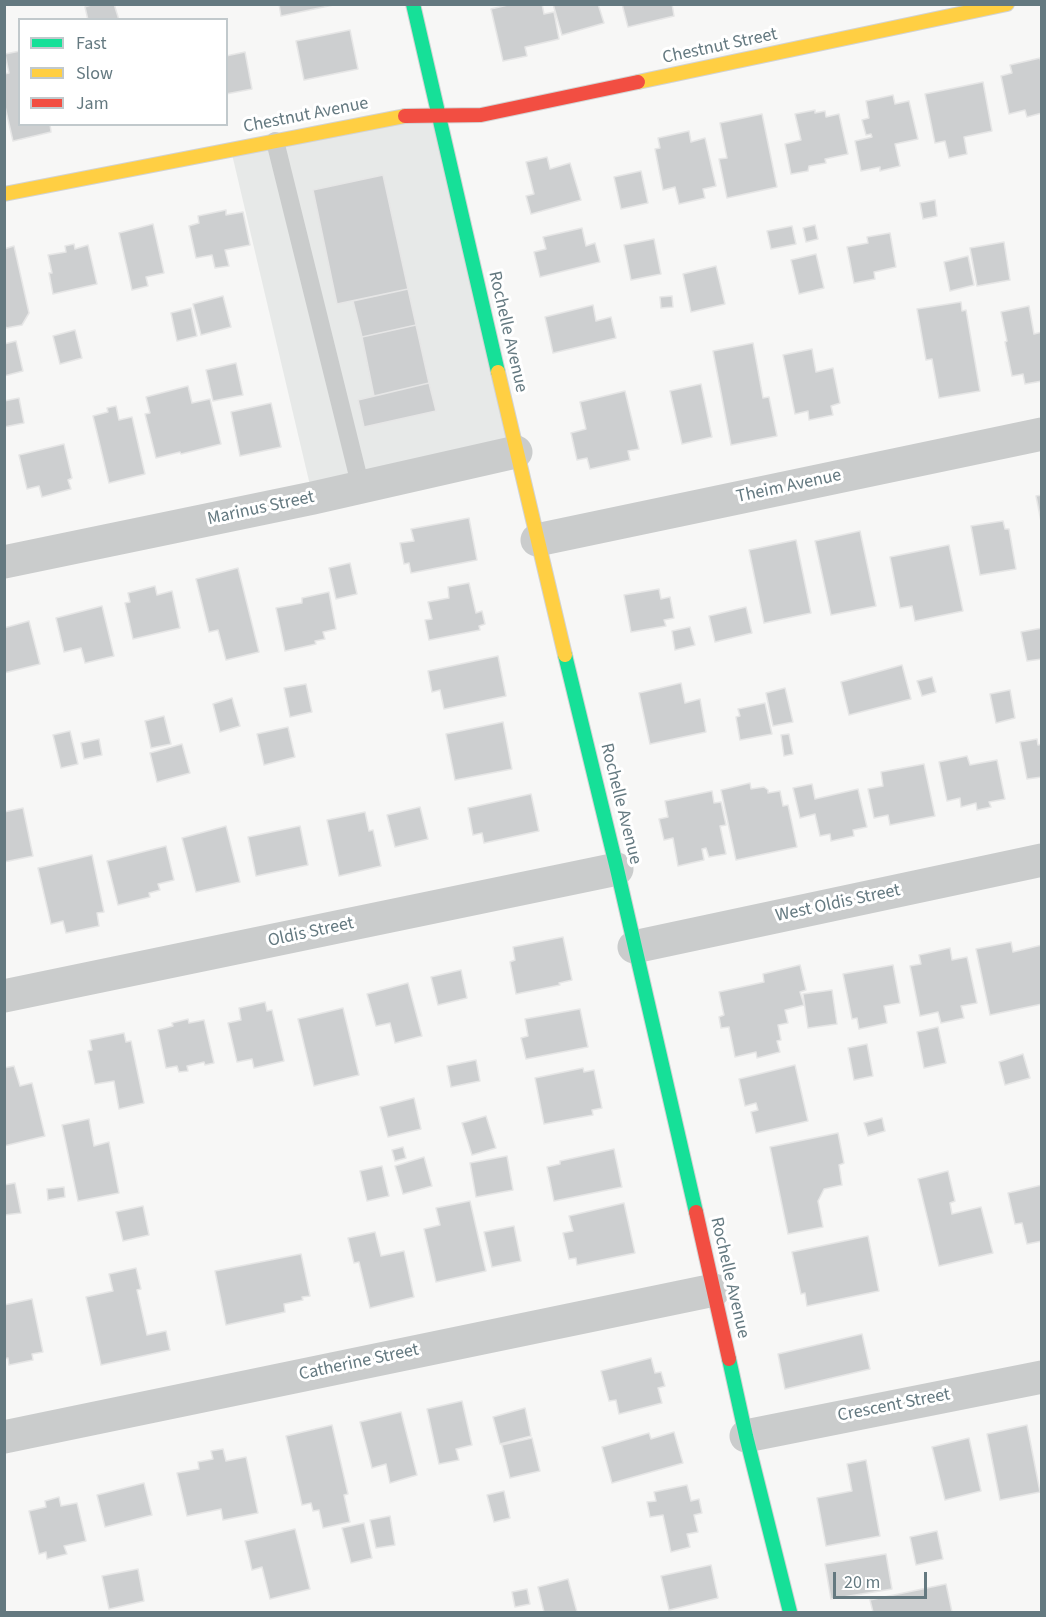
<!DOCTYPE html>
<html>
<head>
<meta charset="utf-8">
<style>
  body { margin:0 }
  #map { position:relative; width:1046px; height:1617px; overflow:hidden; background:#f7f7f6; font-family:"Source Sans 3",sans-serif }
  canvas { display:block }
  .frame { position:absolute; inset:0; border:6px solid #647980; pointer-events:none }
  .legend { position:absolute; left:18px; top:18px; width:210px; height:108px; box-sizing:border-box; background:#fff; border:2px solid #c1c9cc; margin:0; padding:8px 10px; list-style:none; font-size:18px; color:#647980 }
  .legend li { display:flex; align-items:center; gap:12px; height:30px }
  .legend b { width:30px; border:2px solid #c1c9cc }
  .scale { position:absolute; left:833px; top:1572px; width:94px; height:27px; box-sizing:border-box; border:3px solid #647980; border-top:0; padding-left:8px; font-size:18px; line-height:21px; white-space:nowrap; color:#647980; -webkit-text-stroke:4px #fff; paint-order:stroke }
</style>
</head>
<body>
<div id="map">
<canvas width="1046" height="1617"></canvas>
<div class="frame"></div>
<ul class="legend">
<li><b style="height:8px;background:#16e098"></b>Fast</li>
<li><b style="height:8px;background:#ffcf43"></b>Slow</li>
<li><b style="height:8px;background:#f24e42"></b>Jam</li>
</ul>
<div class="scale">20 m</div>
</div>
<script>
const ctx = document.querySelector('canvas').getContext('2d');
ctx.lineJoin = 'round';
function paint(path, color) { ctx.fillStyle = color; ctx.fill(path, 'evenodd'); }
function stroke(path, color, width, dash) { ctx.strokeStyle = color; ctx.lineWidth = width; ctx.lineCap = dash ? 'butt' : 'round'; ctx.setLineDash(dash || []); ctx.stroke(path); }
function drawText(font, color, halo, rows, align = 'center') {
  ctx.font = font + ' "Source Sans 3",sans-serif'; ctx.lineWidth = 6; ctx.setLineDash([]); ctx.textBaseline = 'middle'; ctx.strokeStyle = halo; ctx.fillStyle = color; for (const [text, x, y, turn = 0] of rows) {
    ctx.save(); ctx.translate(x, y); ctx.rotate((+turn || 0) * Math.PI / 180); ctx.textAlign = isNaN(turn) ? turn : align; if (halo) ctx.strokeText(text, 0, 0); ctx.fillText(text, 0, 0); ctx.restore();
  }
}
paint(new Path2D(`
  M439,115L516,452L313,498L231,150Z`), '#e7e9e8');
const building = new Path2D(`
  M94,4H114L119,20H88L85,7Z
  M279,4H338L281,16Z
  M512,4H542L544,14L554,12L559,39L525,47L527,56L503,61L491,9Z
  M553,4H598L604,23L562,35Z
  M622,4H672L674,16L628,27Z
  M350,30L358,69L304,80L296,41Z
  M20,51V124H50L51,132L13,141L4,102V74L9,73L5,54Z
  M245,52L252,89L226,94V56Z
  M1040,58L1042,66V113L1027,117L1025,110L1009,114L1001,76L1012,73L1010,65Z
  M983,82L992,131L964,137L967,154L949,158L945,141L935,143L925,94Z
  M893,95L895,104L909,101L918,139L895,144L900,166L880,171V167L861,171L855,141L872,137L871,134L866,135L862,120L869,118L866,101Z
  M815,110V113L825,111L826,117L839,114L848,154L825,159L826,163L809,166L808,171L791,174L785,144L801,140L795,114Z
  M762,114L777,187L727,198L719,159L727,158L720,123Z
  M689,131L691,142L705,138L716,186L703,189L705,198L679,204L675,187L663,190L655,149L660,148L658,138Z
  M547,157L550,169L570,163L581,200L531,214L526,196L534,194L526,162Z
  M641,171L648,203L621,209L614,177Z
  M383,175L408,289L337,304L313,190Z
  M935,200L937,216L923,219L920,203Z
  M226,210V215L243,212L250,245L225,250L229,266L215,268L212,255L196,258L189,226L199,223L198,216Z
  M153,224L164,273L146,277L148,286L132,290L119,233Z
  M815,225L818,239L806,242L803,228Z
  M792,226L796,244L771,249L767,231Z
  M582,228L586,246L595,243L600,262L540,277L534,252L546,249L543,237Z
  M890,233L896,267L874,272L875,279L854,283L847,247L868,243L867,237Z
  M654,239L661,274L631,280L624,245Z
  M1004,242L1010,280L977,286L970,248Z
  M74,244L75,249L88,245L97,284L53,294L49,273H52L48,255L66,252L65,246Z
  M14,246L29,313L22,325L6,328L4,322V249Z
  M816,254L824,288L799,294L791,260Z
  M968,256L974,285L950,291L944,262Z
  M716,266L725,304L691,312L683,274Z
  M408,289L416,325L362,337L353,301Z
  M223,296L231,327L201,335L193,304Z
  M672,296L673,307L661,308L660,297Z
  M961,302L962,311L966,310L980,391L939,398L932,359L926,360L917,309Z
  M593,305L596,321L611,317L616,338L553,353L545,317Z
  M1029,306L1034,334L1042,332V381L1025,384L1023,374L1012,376L1005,342L1007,341L1001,312Z
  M191,308L197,336L177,341L171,313Z
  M416,325L429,383L374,396L362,337Z
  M75,330L82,358L60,364L53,336Z
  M16,341L23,371L4,376V344Z
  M753,343L763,398L769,397L777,436L731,445L713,351Z
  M812,349L816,372L833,368L840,403L831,406L833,415L809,420L808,411L795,414L783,355Z
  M236,363L243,395L213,401L206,370Z
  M429,383L436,411L364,427L358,400Z
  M701,384L712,437L682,444L670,391Z
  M188,386L192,403L210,399L221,444L181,454L180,452L156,458L145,414L150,413L146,397Z
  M625,391L639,449L628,451L630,460L590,469L587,458L577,460L571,433L586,429L580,402Z
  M19,398L24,423L4,427V401Z
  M271,403L281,447L240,456L231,412Z
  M116,406L119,420L132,417L145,474L109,483L93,416L108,412L107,408Z
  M64,444L72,478L68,480L71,489L42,497L39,486L27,489L19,455Z
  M1042,495V526L1036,496Z
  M469,518L477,560L411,573L409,563L404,564L400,543L414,541L411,529Z
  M1003,521L1005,529H1009L1016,569L980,575L971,526Z
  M860,531L876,606L831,615L815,541Z
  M796,540L811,613L764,623L749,550Z
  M949,545L963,611L915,621L912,606L900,608L890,557Z
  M350,563L357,594L336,599L329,568Z
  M238,568L259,652L226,660L218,630L209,632L196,579Z
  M469,583L476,613L482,611L485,624L479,626L480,630L429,640L425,620L432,619L428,602L449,598L448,587Z
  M155,586L157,595L172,591L180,628L133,639L125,603L130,602L128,593Z
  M659,589L661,599L670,597L674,618L664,620L666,626L631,632L624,595Z
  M329,592L336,629L323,632L325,639L315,641L316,644L285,651L276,608L302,603V598Z
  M102,606L114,656L85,663L81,648L64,652L56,618Z
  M746,607L752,633L715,642L709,616Z
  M29,621L40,664L4,673V628Z
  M690,627L695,645L675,650L672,631Z
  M1042,628V659L1027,661L1021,632Z
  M498,656L506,696L444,709L440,690L432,692L428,671Z
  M902,665L911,699L849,715L841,682Z
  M932,677L936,692L922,696L917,681Z
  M681,683L685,703L700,699L706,732L650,744L639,693Z
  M306,684L312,712L290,717L284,688Z
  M785,688L793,722L773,726L766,693Z
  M1010,690L1015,718L996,723L990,694Z
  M232,698L240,726L220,732L213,704Z
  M765,703L772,734L740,740L736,717L740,716L738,709Z
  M164,716L171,744L151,748L145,721Z
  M503,722L512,769L455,780L446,734Z
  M288,727L295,757L264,765L257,734Z
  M70,731L78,764L61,768L53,735Z
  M789,734L793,754L784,756L781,735Z
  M99,739L102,755L84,759L81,743Z
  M1037,739L1038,745L1042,744V777L1027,779L1020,742Z
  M182,744L190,773L157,782L150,753Z
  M967,756L970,765L997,760L1005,799L989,802L991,807L977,810L976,803L961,807L960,798L947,801L939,762Z
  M924,764L935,816L890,825L888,815L874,818L868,789L883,786L881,772Z
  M750,783L751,789L764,787L768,790V793L780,791L783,806L788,805L797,847L736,860L721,790Z
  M812,784L815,799L858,789L867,827L853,830L854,836L831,841L830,834L820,836L815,814L800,818L793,788Z
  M712,791L714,803L721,802L726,825L720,826L726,854L709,857L706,848L702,849L704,860L678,866L673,838L664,840L659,819L668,817L665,801Z
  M531,794L539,831L484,843L482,833L473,835L468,808Z
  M420,807L428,839L395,847L387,815Z
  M23,808L33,856L4,862V812Z
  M365,812L369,831L373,830L381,866L339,876L327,820Z
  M226,826L240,882L196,892L182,838Z
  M300,826L308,865L256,876L248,837Z
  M166,846L174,880L158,884L160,890L149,893L150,897L118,905L107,861Z
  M92,855L104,912L97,913L99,926L66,933L63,921L51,924L38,868Z
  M563,937L572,980L559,983L560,985L516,994L510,962L515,960L513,947Z
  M1011,942L1013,952L1042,945V1004L990,1015L976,949Z
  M950,948L952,960L967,957L977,1003L961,1006L964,1018L941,1023L938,1012L920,1016L910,966L921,964L919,955Z
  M800,965L806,990L800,992L804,1005L785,1010L788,1023L778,1025L781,1040L777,1041L780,1052L757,1058L756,1052L735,1057L729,1027L721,1028L719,1017L724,1015L719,992L764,982L763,974Z
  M893,965L900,1003L884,1006L887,1023L859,1029L857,1018L852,1019L843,974Z
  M461,970L467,998L438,1005L431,977Z
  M408,983L422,1036L395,1043L390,1023L376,1026L367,994Z
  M832,990L837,1024L808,1028L803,994Z
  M265,1002L267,1011L272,1010L284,1061L254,1068L252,1059L237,1062L228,1023L241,1020L239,1008Z
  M343,1008L359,1075L314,1086L298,1019Z
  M580,1009L588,1047L526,1059L521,1038L528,1036L525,1019Z
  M188,1019L189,1023L204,1020L214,1063L205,1065L204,1062L187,1066L188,1071L179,1072L177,1066L166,1068L158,1030L173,1026L172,1023Z
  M938,1027L946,1063L924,1068L917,1032Z
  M124,1033L126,1042L131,1041L144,1103L119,1109L114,1081L95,1084L88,1051L92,1050L90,1040Z
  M867,1044L873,1076L854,1080L848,1048Z
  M1023,1054L1030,1078L1005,1085L999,1062Z
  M476,1060L480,1081L451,1087L447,1066Z
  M795,1065L808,1121L756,1133L751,1112L758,1110L756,1103L745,1106L739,1079Z
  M14,1066L20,1086L32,1083L45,1136L4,1146V1068Z
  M583,1068L584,1072L594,1070L602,1108L592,1110L593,1115L544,1124L535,1078Z
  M414,1098L421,1129L388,1137L380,1107Z
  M486,1116L496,1148L472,1155L462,1123Z
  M882,1118L885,1131L868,1136L864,1123Z
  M89,1119L94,1146L109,1142L119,1193L78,1201L62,1125Z
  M838,1133L844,1163L839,1165L842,1185L824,1189L818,1201L823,1227L788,1234L770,1147Z
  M403,1147L406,1158L395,1161L392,1150Z
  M614,1149L622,1187L554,1201L547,1167L560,1164V1161Z
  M507,1156L513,1190L476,1197L470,1163Z
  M424,1157L432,1186L403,1194L395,1166Z
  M382,1166L389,1196L367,1201L360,1171Z
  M948,1171L955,1201L950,1203L952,1214L981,1207L993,1253L939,1266L918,1179Z
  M15,1183L21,1213L4,1215V1185Z
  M1042,1185V1241L1027,1244L1022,1223L1015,1224L1008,1193Z
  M64,1187L65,1197L48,1200L47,1189Z
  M470,1201L486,1271L436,1282L424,1229L440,1225L436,1208Z
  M624,1203L635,1253L577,1265L576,1258L569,1259L563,1233L573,1231L569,1216Z
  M143,1206L149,1235L123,1241L116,1212Z
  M514,1226L521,1261L492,1267L484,1232Z
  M375,1232L381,1256L404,1251L414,1297L370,1308L359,1262L354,1263L348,1238Z
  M868,1236L879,1291L807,1306L805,1293L801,1294L792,1252Z
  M301,1254L310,1296L302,1297L303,1300L284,1304L285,1312L226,1325L215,1271Z
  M136,1268L141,1289L137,1290L147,1335L166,1331L170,1350L101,1365L86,1297L113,1291L109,1274Z
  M32,1299L43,1352L32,1354L33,1360L9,1365L8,1358L4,1359V1305Z
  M862,1334L870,1369L785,1389L778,1354Z
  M651,1358L655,1373L661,1372L665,1386L658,1388L662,1403L619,1414L616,1400L609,1401L601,1371Z
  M462,1401L472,1445L456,1449L459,1460L439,1464L427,1409Z
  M525,1408L531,1436L500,1444L493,1417Z
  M401,1412L417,1475L390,1483L386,1464L372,1468L360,1422Z
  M332,1425L348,1494L344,1495L350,1522L323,1528L319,1510L313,1511L311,1503L302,1505L286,1436Z
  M1027,1425L1040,1492L1000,1500L987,1434Z
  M674,1432L683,1463L612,1483L602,1447L649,1433L651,1439Z
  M532,1438L540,1471L510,1478L502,1445Z
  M969,1438L981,1491L945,1500L932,1447Z
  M223,1449L226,1461L246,1457L258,1513L223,1520L221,1509L187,1516L177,1473L199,1469L198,1462L213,1459L211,1451Z
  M866,1460L880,1536L826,1546L817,1498L852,1491L847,1464Z
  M144,1483L152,1515L105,1527L97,1495Z
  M687,1485L691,1501L699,1499L702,1513L694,1515L698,1532L687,1534L690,1547L671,1552L663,1515L650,1517L647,1502L656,1501L654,1492Z
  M504,1491L510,1518L494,1522L487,1495Z
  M59,1497L61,1506L77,1503L86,1541L64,1546L67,1554L47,1559L46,1552L39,1554L29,1511L46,1507L45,1501Z
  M390,1516L395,1545L376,1548L370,1520Z
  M364,1523L372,1558L351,1563L342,1528Z
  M295,1529L310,1589L270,1599L262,1567L252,1570L245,1541Z
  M937,1531L943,1559L916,1565L910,1537Z
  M886,1554L892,1589L831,1599L825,1564Z
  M711,1565L718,1598L669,1610L661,1576Z
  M138,1569L144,1601L109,1609L102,1576Z
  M568,1579L577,1612H544L538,1587Z
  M946,1584L952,1612H873L870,1600Z
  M527,1589L530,1604L515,1607L512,1592Z`);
paint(building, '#cdcfd0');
stroke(building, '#e6e6e6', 1.5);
const fast = new Path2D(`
  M413,4L498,372
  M565,655L617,869L696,1212
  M729,1359L746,1436L790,1612`);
const slow = new Path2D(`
  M638,82L1007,4
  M4,194L405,116
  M498,372L565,655`);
const jam = new Path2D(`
  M405,116L481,115L638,82
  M696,1212L729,1359`);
stroke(fast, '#d2d3d3', 16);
stroke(slow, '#d2d3d3', 16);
stroke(jam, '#d2d3d3', 16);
stroke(new Path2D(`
  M275,141L361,488`), '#cacccc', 18);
stroke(new Path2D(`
  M537,540L1042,434
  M4,562L313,498L516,452
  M634,947L1042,860
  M4,996L617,869
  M746,1436L1042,1377
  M4,1437L714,1290`), '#cacccc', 33);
stroke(fast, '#16e098', 14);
stroke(slow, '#ffcf43', 14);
stroke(jam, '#f24e42', 14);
drawText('18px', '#647980', '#fff', [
  ["Chestnut Street",720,47,-12],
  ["Chestnut Avenue",306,116,-11],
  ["Rochelle Avenue",507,332,77],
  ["Theim Avenue",789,487,-12],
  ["Marinus Street",261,509,-12],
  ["Rochelle Avenue",620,804,76],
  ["West Oldis Street",838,904,-12],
  ["Oldis Street",311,933,-12],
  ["Rochelle Avenue",729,1278,77],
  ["Catherine Street",359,1363,-12],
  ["Crescent Street",894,1406,-11]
]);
</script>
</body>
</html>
